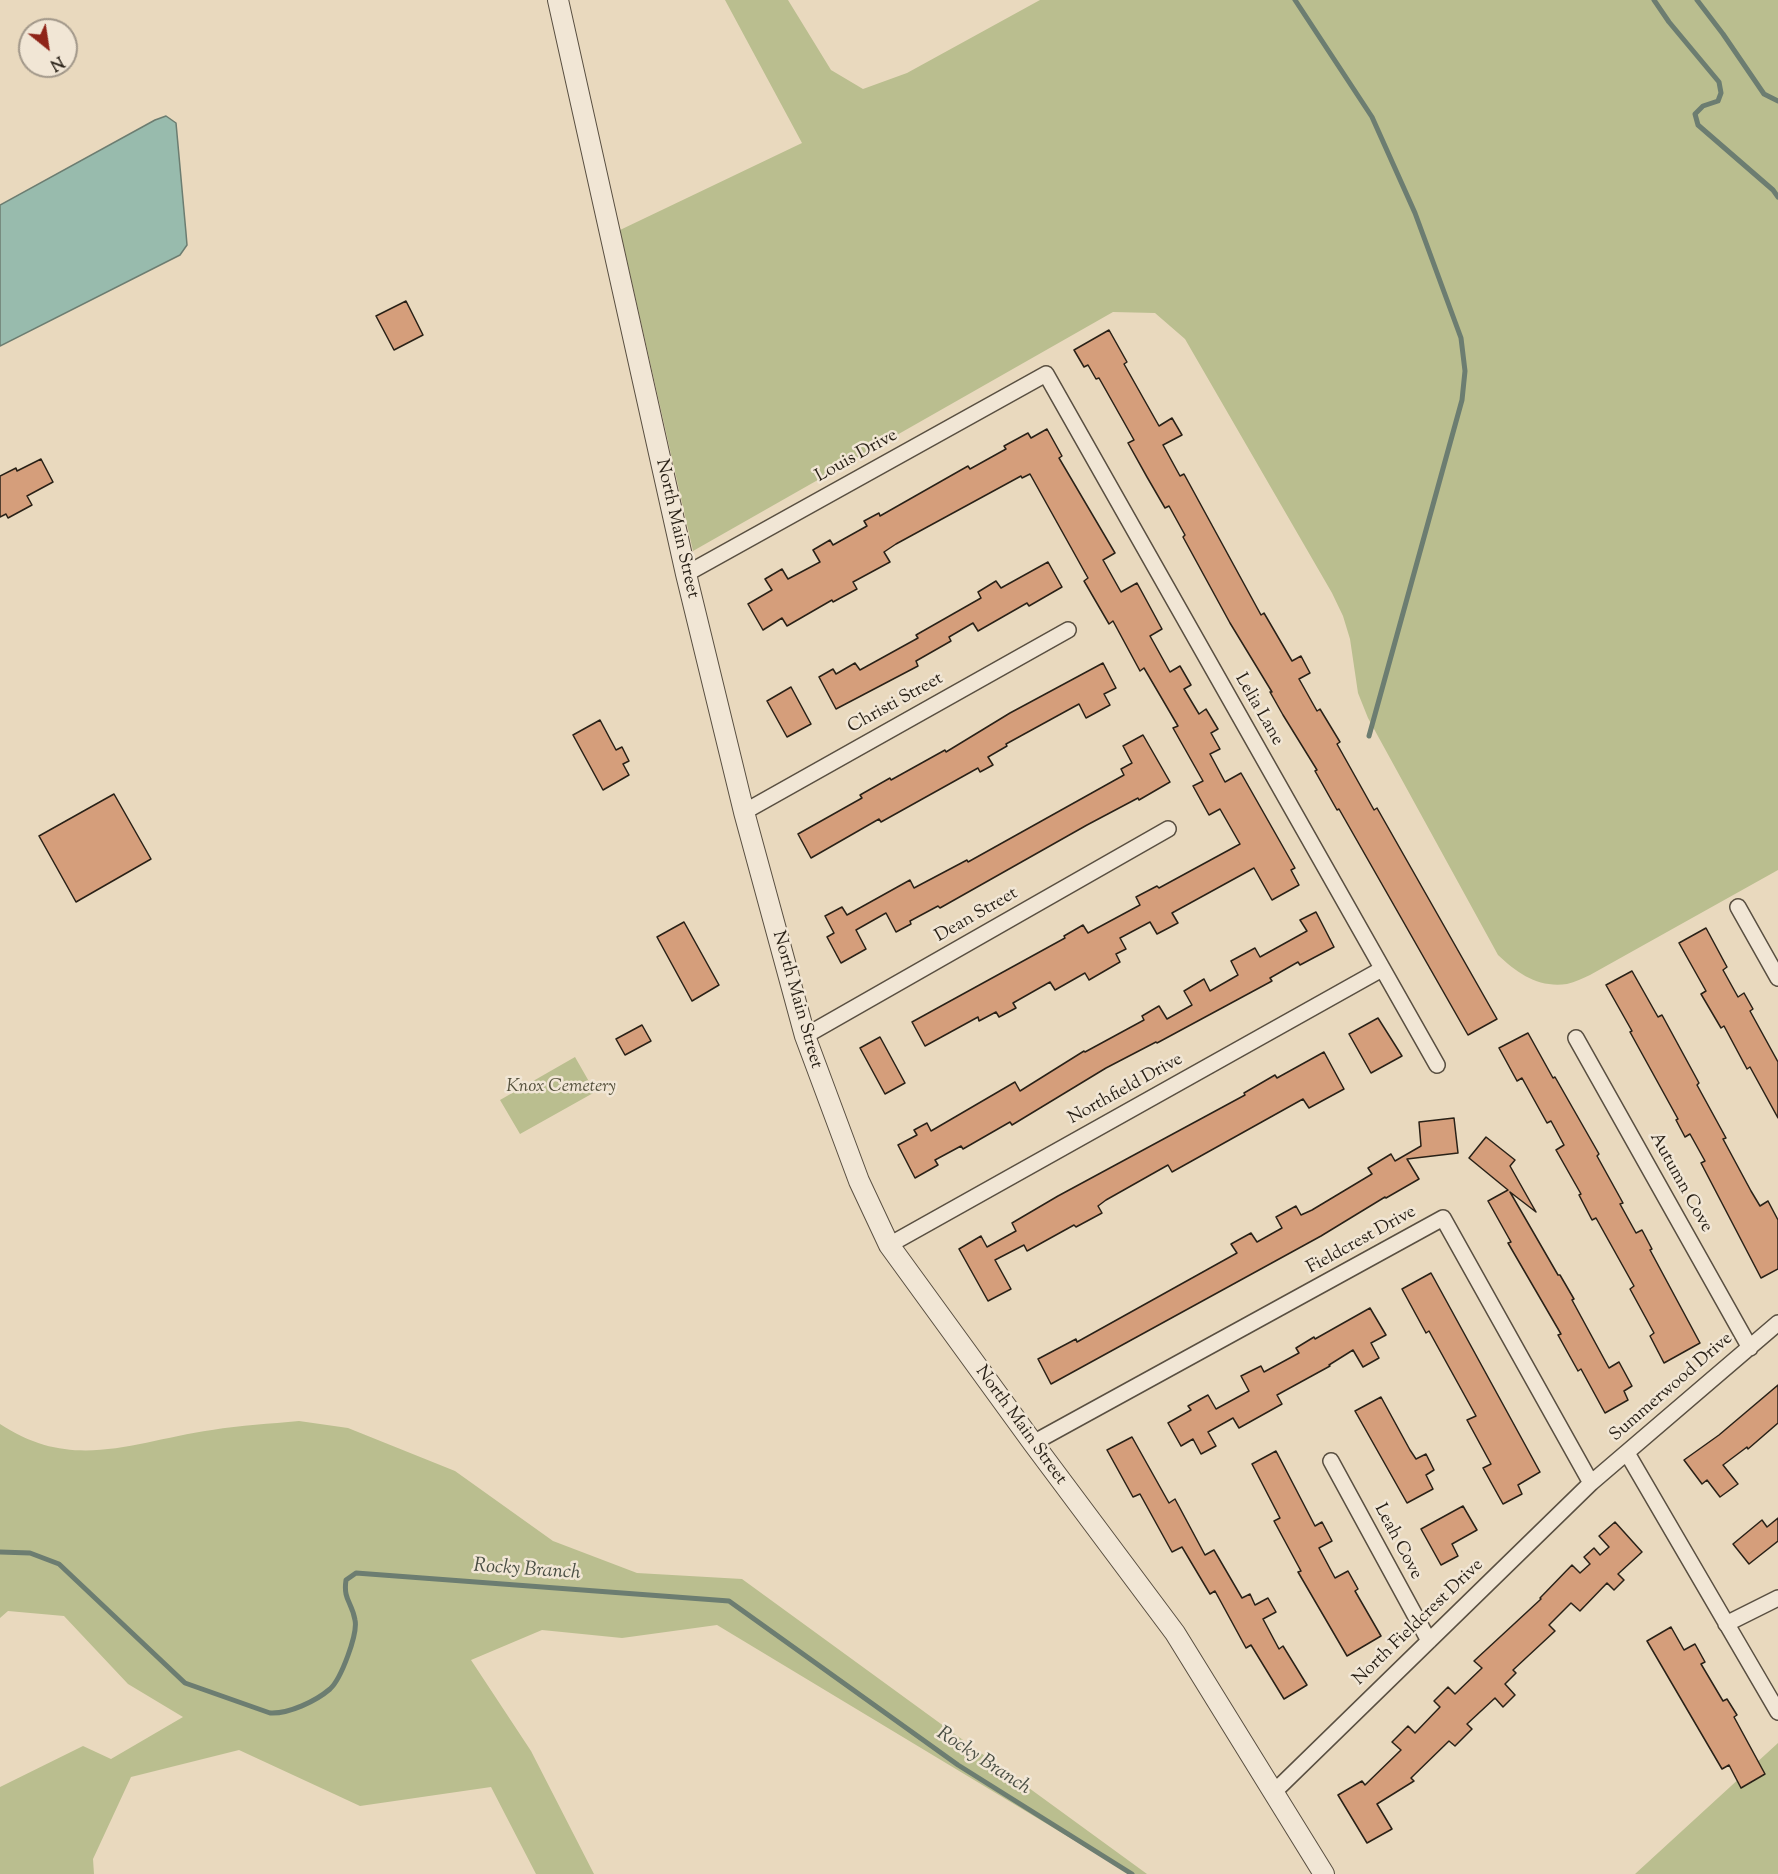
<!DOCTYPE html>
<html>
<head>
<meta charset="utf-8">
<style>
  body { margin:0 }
  #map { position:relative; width:1778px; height:1874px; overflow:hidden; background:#e9d9be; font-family:"Sorts Mill Goudy",serif }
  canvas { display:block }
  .north { position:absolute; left:18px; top:18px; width:60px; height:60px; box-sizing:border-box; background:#f1e6d5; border:2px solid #a19789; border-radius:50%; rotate:150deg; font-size:16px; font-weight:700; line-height:24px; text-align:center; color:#292117 }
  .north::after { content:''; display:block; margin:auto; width:21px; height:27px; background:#8f2418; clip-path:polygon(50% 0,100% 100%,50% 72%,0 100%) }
</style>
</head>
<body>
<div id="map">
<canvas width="1778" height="1874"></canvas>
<div class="north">N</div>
</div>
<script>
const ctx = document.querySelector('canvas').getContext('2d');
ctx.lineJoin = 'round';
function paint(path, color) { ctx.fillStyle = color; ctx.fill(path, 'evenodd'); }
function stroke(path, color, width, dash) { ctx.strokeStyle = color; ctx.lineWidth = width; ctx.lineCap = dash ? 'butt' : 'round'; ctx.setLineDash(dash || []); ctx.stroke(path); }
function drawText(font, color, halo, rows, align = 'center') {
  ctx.font = font + ' "Sorts Mill Goudy",serif'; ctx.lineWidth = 5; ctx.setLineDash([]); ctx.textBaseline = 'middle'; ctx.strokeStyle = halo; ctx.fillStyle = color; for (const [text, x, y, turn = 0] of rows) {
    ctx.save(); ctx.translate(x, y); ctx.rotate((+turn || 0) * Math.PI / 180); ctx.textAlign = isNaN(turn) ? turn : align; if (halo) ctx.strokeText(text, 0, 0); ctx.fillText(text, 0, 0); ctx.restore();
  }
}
paint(new Path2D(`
  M725,0H788L831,70L863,89L907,73L1040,0H1778V870L1590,975C1583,978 1575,982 1567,984C1539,988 1518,974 1498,955L1368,718L1358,693L1350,639L1343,616L1332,593L1185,339L1155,313L1113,312L693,551L620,230L802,143Z
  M575,1057L595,1092L520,1134L500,1100Z
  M299,1421L348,1428L455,1471L553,1541L637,1573L742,1579L1147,1874H1130L717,1625L622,1638L542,1630L471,1660L531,1751L594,1874H536L491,1787L360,1806L239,1750L131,1777L93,1859L94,1874H0V1787L83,1746L111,1759L183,1717L128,1684L64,1616L8,1611L0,1618V1424C74,1473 134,1441 212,1430C241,1425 270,1424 299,1421Z
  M1778,1743V1874H1635Z`), '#babe8f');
const water = new Path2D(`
  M166,116L176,123L186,233L187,245L180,255L0,346V205L155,120Z`);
paint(water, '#98bbad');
stroke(water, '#6c7d71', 1.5);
stroke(new Path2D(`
  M1295,0L1372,117L1415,213L1461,338L1465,371L1462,400L1369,736
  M1654,0L1669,22L1719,82L1721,93L1718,101L1703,106L1695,114L1698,125L1773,190L1778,197
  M1697,0L1723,34L1764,94L1778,101
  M0,1552L30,1553L59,1564L185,1683L270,1713C289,1714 316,1701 330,1689C341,1679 358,1634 355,1620C352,1602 343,1600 346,1580L356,1573L729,1601L958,1765L1132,1874`), '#6c7d71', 5);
const building = new Path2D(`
  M406,301L423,335L394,350L376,316Z
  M1109,330L1127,362L1124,364L1159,426L1172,418L1182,435L1163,445L1180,476L1184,474L1261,615L1264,613L1292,661L1301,656L1310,673L1299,679L1317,711L1320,709L1340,742L1337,744L1374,810L1377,808L1497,1019L1468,1035L1339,809L1337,810L1315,771L1317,770L1283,715L1270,692H1272L1230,623L1183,537L1185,535L1169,506L1165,508L1147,477L1128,443L1134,440L1099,378L1096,379L1088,365L1084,367L1074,350Z
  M1047,429L1062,456L1059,458L1115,553L1103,560L1121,592L1137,583L1162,629L1150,636L1170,672L1180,666L1191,685L1184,689L1199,714L1206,709L1218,729L1211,733L1220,749L1210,754L1225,782L1241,773L1295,868L1291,870L1299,885L1272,900L1254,868L1172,913L1178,923L1157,934L1150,922L1120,938L1126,949L1116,954L1120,962L1089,980L1085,973L1055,990L1050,982L1013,1003L1016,1008L999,1017L996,1012L979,1021L978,1017L925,1046L912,1022L1065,938L1064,936L1083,925L1088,933L1140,905L1136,897L1157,886L1159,888L1240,844L1220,809L1209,815L1193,786L1203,781L1173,728L1178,726L1144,668L1140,671L1113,621L1109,624L1084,581L1088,578L1030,474L1022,478L1021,476L896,544L884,552L890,562L853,582L857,589L833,602L832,600L787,626L782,618L763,630L748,604L772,590L765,579L782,569L788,579L820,562L813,550L830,540L833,545L867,526L864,521L879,513L880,516L968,466L970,469L1006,449L1004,446L1028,433L1031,438Z
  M41,459L53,482L27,496L32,505L8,518L6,514L0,517V476L16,468L17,471Z
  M1048,562L1062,587L1029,606L1027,603L978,631L973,623L949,637L951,641L916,661L918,666L836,709L819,677L833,669L836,674L855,663L860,670L918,638L916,635L981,598L978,592L996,581L1001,588Z
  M1103,663L1116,688L1104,694L1110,705L1086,718L1079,704L1006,744L1007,746L988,757L993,765L980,772L978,768L881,822L879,819L811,858L798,834L862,798L860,795L890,778L891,780L945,750L946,752L1010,713Z
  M791,687L811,724L787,737L767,701Z
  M600,720L616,750L622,747L629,761L623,764L629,775L603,790L573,735Z
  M1143,735L1170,782L1139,800L1138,798L1087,825L940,908L938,906L910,921L911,924L896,932L886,913L856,930L866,949L841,963L827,937L834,933L825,916L842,907L847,915L910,880L914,888L967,860L968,862L1124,775L1121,769L1132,763L1123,746Z
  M114,794L151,859L76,902L39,836Z
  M1316,912L1334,947L1300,965L1298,962L1270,978L1272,981L1157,1043L1156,1042L1106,1068L1012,1125L1010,1122L963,1149L961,1146L935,1160L938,1165L915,1178L898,1145L917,1135L914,1130L927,1123L931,1131L1015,1082L1020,1091L1084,1051L1085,1052L1144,1020L1142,1016L1159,1006L1167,1019L1192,1005L1184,991L1204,979L1210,991L1238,975L1231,961L1255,948L1260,957L1307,931L1300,920Z
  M684,922L719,985L692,1001L657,937Z
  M1706,928L1727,967L1723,970L1738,997L1744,993L1753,1009L1750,1011L1778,1062V1118L1750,1067L1747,1069L1724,1026L1721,1028L1701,994L1706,991L1679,943Z
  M1632,971L1658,1017L1662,1015L1699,1083L1697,1085L1726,1138L1723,1139L1751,1191L1760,1206L1768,1201L1778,1220V1269L1761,1278L1701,1163L1705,1161L1690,1134L1685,1137L1676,1120L1678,1119L1630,1032L1632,1031L1606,985Z
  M1378,1018L1402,1056L1371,1073L1349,1034Z
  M642,1025L651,1041L625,1055L616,1039Z
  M1528,1033L1553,1078L1555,1077L1599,1154L1597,1156L1623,1203L1620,1204L1636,1233L1642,1230L1652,1249L1650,1250L1700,1343L1664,1363L1650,1336L1654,1333L1630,1289L1634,1286L1596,1218L1592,1220L1579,1195L1581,1194L1556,1150L1564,1145L1551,1121L1547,1123L1522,1078L1517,1081L1499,1048Z
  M880,1037L905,1083L885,1094L860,1048Z
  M1324,1052L1344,1089L1309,1108L1303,1099L1172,1172L1168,1165L1106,1200L1098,1206L1102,1213L1076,1227L1074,1225L1027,1251L1024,1245L995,1260L1011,1289L988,1301L959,1249L981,1236L987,1247L1016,1231L1012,1223L1058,1196L1245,1095L1244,1093L1275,1075L1277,1078Z
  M1454,1118L1458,1153L1407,1159L1419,1179L1386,1198L1385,1197L1321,1236L1051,1384L1038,1359L1076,1339L1077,1342L1237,1253L1231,1244L1251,1233L1257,1242L1282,1228L1276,1217L1296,1206L1301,1215L1312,1210L1372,1174L1368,1168L1391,1154L1395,1161L1421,1146L1419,1122Z
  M1486,1137L1515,1160L1510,1166L1536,1212L1510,1192L1558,1275H1560L1574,1299L1572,1300L1609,1368L1619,1362L1632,1386L1624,1391L1628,1400L1605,1413L1581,1369L1578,1371L1558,1335L1561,1334L1508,1243L1511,1242L1488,1201L1508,1190L1469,1158Z
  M1431,1273L1540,1472L1518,1485L1522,1494L1503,1504L1483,1468L1491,1464L1467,1420L1476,1416L1429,1331L1426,1333L1402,1289Z
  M1370,1308L1386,1335L1371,1343L1379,1358L1363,1367L1353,1350L1329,1365L1330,1366L1277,1395L1282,1404L1239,1428L1233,1418L1208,1432L1216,1446L1201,1454L1193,1439L1181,1446L1168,1423L1191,1410L1188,1406L1208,1395L1216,1409L1249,1391L1241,1376L1261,1366L1264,1372L1299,1353L1296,1348L1314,1337L1315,1339Z
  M1778,1385V1423L1748,1449L1747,1447L1723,1465L1738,1484L1720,1497L1707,1480L1702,1484L1684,1460L1719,1435Z
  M1381,1397L1410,1450L1416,1459L1426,1454L1434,1470L1426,1475L1433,1489L1407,1503L1355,1411Z
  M1132,1437L1169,1503L1175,1499L1205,1555L1214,1550L1242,1598L1250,1594L1255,1605L1268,1598L1276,1612L1263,1619L1279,1649L1283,1646L1307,1685L1284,1699L1251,1645L1246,1648L1215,1591L1210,1594L1182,1547L1172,1552L1140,1494L1133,1497L1107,1450Z
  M1276,1451L1315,1526L1322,1522L1332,1541L1319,1548L1335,1578L1348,1571L1358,1589L1355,1591L1381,1636L1347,1656L1298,1572L1301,1571L1274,1521L1280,1518L1252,1464Z
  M1463,1506L1477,1530L1452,1544L1458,1556L1441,1565L1421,1529Z
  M1778,1518V1541L1749,1564L1733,1544L1762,1520L1767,1527Z
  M1615,1522L1642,1552L1618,1574L1624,1580L1614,1590L1607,1583L1580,1611L1571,1603L1549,1625L1555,1631L1513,1670L1516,1673L1505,1684L1515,1695L1503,1707L1495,1698L1467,1724L1472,1729L1455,1746L1449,1741L1411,1778L1414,1781L1377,1804L1392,1829L1367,1843L1338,1795L1362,1781L1365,1785L1401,1750L1392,1742L1408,1726L1415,1733L1440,1707L1434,1701L1448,1687L1455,1694L1482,1668L1474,1661L1541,1599L1540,1598L1572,1565L1580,1573L1590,1564L1584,1557L1594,1548L1600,1555L1609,1547L1599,1536Z
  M1671,1627L1684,1650L1695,1644L1705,1662L1701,1664L1723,1701L1727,1699L1737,1715L1734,1717L1765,1774L1741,1788L1729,1765L1722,1769L1647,1641Z`);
paint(building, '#d59e7b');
stroke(building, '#292117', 1.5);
const minor = new Path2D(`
  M686,574L1046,374L1437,1065
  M744,812L1068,630
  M1738,907L1778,978
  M805,1036L1168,829
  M1576,1038L1750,1348
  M889,1245L1382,969
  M1033,1443L1443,1218L1591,1483
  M1627,1453L1778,1712
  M1331,1461L1429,1641
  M1726,1624L1778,1598
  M1274,1792L1591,1483L1778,1323`);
const tertiary = new Path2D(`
  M558,0L686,574L744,812L805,1036L859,1181L889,1245L1033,1443L1175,1633L1324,1874`);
stroke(minor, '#594f41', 18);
stroke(tertiary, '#594f41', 22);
stroke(minor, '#f1e6d5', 15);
stroke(tertiary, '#f1e6d5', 20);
drawText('18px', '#292117', '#f1e6d5', [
  ["Louis Drive",857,457,-29],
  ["North Main Street",676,529,77],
  ["Christi Street",896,704,-29],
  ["Lelia Lane",1258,710,60],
  ["Dean Street",977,916,-30],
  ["North Main Street",796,1000,74],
  ["Northfield Drive",1126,1090,-29],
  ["Autumn Cove",1680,1183,61],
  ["Fieldcrest Drive",1362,1241,-29],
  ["Summerwood Drive",1672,1388,-41],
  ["North Main Street",1020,1426,54],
  ["Leah Cove",1397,1542,62],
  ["North Fieldcrest Drive",1419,1623,-44]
]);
drawText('italic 18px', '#54503b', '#f1e6d5', [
  ["Knox Cemetery",561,1088]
]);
drawText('italic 20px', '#4a4f44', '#f1e6d5', [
  ["Rocky Branch",527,1571,4],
  ["Rocky Branch",983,1762,33]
]);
</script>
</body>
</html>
